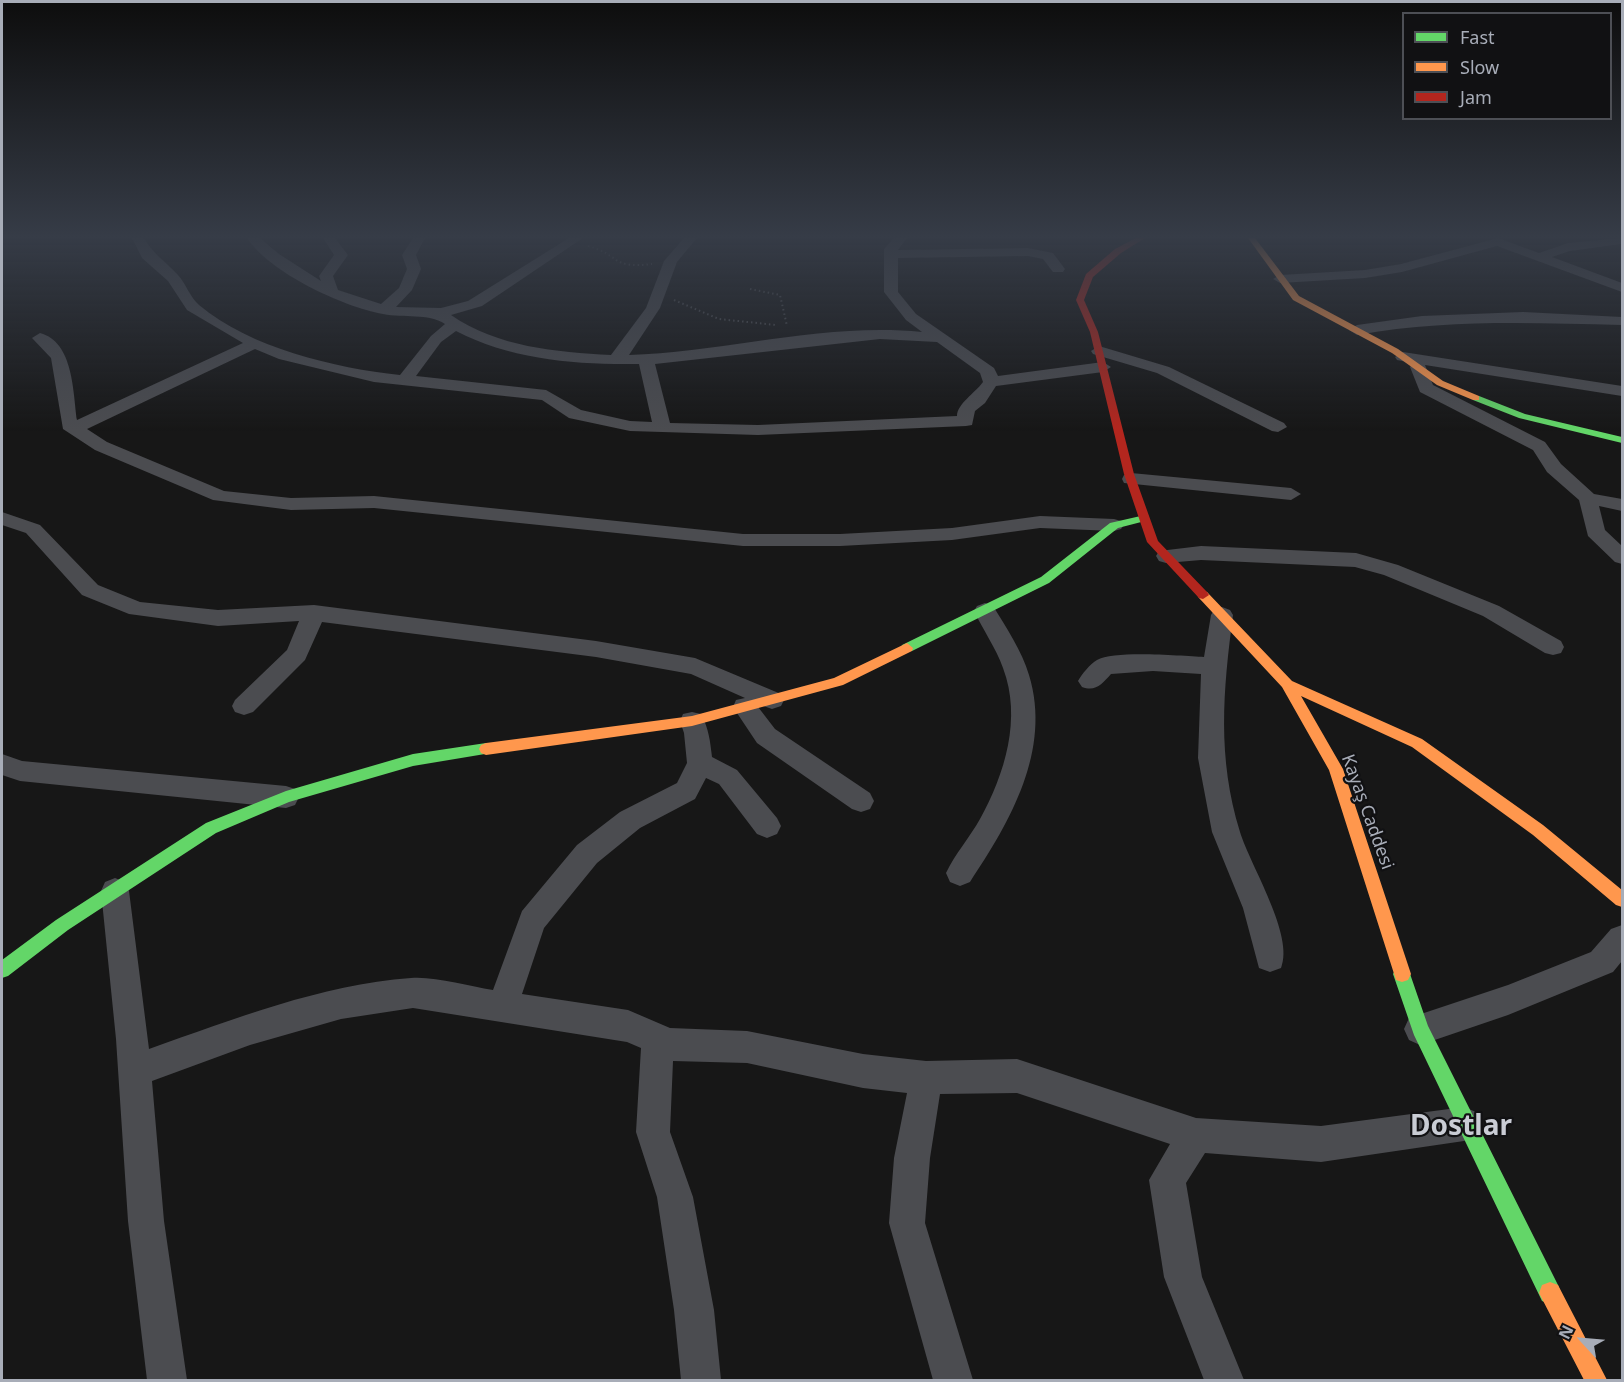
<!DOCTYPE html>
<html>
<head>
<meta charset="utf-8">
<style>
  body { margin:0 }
  #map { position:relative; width:1624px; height:1382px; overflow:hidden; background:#171717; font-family:"Noto Sans",sans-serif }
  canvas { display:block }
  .frame { position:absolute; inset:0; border:3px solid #a8adb8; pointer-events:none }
  .legend { position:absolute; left:1402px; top:12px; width:210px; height:108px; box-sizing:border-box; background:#111113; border:2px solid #4d4f55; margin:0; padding:8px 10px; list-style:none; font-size:18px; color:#a8adb8 }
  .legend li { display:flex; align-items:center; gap:12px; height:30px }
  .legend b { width:30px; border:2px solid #4d4f55 }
  .north { position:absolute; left:1552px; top:1310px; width:60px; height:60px; -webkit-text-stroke:4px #111113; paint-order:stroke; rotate:296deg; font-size:16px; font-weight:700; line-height:24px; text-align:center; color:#a8adb8 }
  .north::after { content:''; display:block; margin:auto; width:21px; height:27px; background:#a8adb8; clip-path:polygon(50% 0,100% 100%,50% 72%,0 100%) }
</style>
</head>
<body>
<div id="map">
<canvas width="1624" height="1382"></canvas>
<div class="frame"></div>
<ul class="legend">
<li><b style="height:8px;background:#63d668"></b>Fast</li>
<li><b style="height:8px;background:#ff974d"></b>Slow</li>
<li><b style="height:8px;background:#b3261e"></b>Jam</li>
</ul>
<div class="north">N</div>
</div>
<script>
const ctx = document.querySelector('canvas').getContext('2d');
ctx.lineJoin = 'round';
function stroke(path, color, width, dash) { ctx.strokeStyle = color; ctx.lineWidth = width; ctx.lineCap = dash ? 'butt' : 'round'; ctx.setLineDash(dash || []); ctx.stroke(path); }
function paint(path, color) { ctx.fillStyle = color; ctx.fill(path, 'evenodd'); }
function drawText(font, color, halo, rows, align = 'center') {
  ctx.font = font + ' "Noto Sans",sans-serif'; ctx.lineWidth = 4.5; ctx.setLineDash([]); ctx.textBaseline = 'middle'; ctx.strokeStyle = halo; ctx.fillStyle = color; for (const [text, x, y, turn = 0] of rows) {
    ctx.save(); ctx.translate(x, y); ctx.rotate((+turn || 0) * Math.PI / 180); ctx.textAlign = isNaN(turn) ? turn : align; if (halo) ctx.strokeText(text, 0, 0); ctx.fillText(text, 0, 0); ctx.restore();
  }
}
stroke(new Path2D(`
  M588,246C621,255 610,269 652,264
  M750,289L780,295L787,326
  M674,300L719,319L776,325`), '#4d4e52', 2, [1.5, 3]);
paint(new Path2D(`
  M132,238H144C153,254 165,261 178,275C186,284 190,297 199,305C250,348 335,368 400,375L431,336L445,324C428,313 404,318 383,314C343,307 269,272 247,238H260L279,254L321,281L319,276L334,255L323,238H335L348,255L333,276L338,290L381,304L399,288L407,269L402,255L413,238H425L416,255L421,269L412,290L396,307L441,308L468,301L569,238H583L482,306L451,315C497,347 556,352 611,355L646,308L664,261L684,238H697L677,262L660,308L629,355C726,352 825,322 922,332L906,320L884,292V249L894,238H907L898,250L1028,248L1053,253L1065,269L1063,272H1053L1043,259L1028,256L898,258V292L916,314L994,368L998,376L1103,362L1111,367L1103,372L996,386L985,403L975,411L972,425L966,426L758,435L630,431L569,418L542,400L374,382L279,359L255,349L87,429L107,442L224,491L291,498L374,496L743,534H840L952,528L1040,516L1114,519L1121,521L1124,525L1121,529L1114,531L1040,528L952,540L840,546H743L374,508L291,510L213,500L95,450L63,429L51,358L32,338L40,333C74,342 73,393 77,420L243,343L187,310L168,281L142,258ZM456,331C511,360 578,365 639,364L652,422L630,421L581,410L546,390L416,376L441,342ZM880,339L937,342L980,373L983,382C975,393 957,404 957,416L758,425L670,423L655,364Z
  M1498,238L1539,253L1568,243L1622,238V244L1570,251L1552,257L1622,283V292L1497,246L1402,272L1365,278L1280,283L1273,279L1280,275L1365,270L1401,264Z
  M1523,312L1622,317V325C1533,323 1446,319 1357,335L1349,330L1357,325L1422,316Z
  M1099,346L1169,367L1284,423L1287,427L1278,432L1272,431L1157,373L1093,354L1091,351Z
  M1403,352L1622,386V396L1425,365L1433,385L1545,442L1561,464L1594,494L1622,499V511L1599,506L1605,530L1622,546V564L1615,562L1588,536L1579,500L1547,472L1533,450L1420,392L1410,367L1413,363L1397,360L1395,357Z
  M1131,473L1291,488L1301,494L1291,500L1124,483L1122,479L1124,475Z
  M2,512L40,525L98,585L140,602L218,610L314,605L596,641L695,658L781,694L784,700L781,706L772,709L755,703L775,729L870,793L874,801L870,809L861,812L852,809L757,743L733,707L736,700L745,698L691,674L596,657L322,622L305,660L253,712L244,715L235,712L232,706L235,700L287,650L299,621L218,626L129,614L82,595L26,533L2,525Z
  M1201,546L1356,553L1398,565L1499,606L1561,641L1564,647L1561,653L1553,655L1545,653L1483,616L1384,575L1355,567L1201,560L1166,563L1159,561L1156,556L1159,551Z
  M985,603L993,606C1006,627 1022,651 1029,675C1052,750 1010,822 970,882L960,886L950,882L946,873C955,854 970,837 980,819C1005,774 1022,718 1003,668C996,648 983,630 974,611L977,606Z
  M1222,607L1230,610L1233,615C1223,691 1217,757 1240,832C1250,865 1295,936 1281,968L1270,972L1259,968L1243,908L1212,832L1198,758L1201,674L1153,671L1111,674C1102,684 1096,692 1082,687L1078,681C1082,674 1090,664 1097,660C1114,650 1182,656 1204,657L1211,615L1214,610Z
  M692,712L701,714C709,729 710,741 712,757L737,770L777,818L781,826L777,834L767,838L757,834L719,784L706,778L695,799L640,828L597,863L544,928L522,994L628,1010L670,1028L747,1031L863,1054L926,1061L1017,1059L1196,1118L1321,1126L1464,1107L1476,1112L1481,1124L1476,1136L1464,1141L1321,1162L1205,1153L1186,1183L1202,1277L1244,1380H1204L1164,1277L1149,1180L1170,1144L1017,1093L940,1094L930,1158L925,1223L973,1380H933L889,1223L894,1158L907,1093L863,1088L747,1063L673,1061L670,1132L693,1197L714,1310L721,1380H681L674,1310L657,1197L636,1132L641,1048L627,1042L413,1008L341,1019L250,1045L152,1081L164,1221L187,1380H147L128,1221L116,1039L101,891L105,882L115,878L125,882L129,891L149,1049C234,1019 320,985 411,978C434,976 468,986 493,990L522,911L577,845L620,812L677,783L687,763L684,733L680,721L683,714Z
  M2,754L22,761L286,786L295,789L299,797L295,805L286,808L20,781L2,775Z
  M1622,925V961L1613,972L1508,1015L1420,1045L1409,1040L1404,1029L1409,1018L1508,985L1591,952L1611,929Z`), '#4b4c50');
paint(new Path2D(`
  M1473,396H1479L1525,414L1622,437V443L1519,418L1473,400Z
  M1145,515L1149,516V520L1118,528L1049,583L912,651H902L901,648L902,645L1041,577L1110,523Z
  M486,743L491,745L493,749L491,753L413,766L289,802L216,833L68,930L8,976L2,978V960L56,920L206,823L286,791L413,754Z
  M1402,966L1408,968L1428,1026L1558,1285L1561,1293L1558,1301L1550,1304L1542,1301L1414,1035L1393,974L1396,968Z`), '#63d668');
paint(new Path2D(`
  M1248,238H1255L1299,296L1398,349L1443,381L1479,396V400H1473L1437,385L1392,353L1293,300Z
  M1203,591L1207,592L1292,681L1422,739L1543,825L1622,890V907L1616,905L1533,835L1412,747L1301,696L1343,769L1411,974L1408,980L1402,982L1396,980L1329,770L1282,687L1199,598L1197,595Z
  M907,643L913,648L912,651L843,685L692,726L486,755L481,753L479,749L481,745L486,743L692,716L834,678Z
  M1550,1282L1558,1285L1607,1380H1584L1539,1293L1542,1285Z`), '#ff974d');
paint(new Path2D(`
  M1136,238H1145L1121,253L1093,277L1084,300L1098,332L1134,474L1158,541L1207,592L1209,595L1203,599L1199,598L1147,542L1124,474L1090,332L1076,300L1086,274L1115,249Z`), '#b3261e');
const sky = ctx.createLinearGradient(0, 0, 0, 431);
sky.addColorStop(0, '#0d0d0d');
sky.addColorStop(0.55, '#363c47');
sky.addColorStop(1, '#363c4700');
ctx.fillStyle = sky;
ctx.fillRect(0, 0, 1624, 431);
drawText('18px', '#a8adb8', '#111113', [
  ["Kayaş Caddesi",1367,812,70]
]);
drawText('bold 28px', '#c9ccd4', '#111113', [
  ["Dostlar",1461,1127]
]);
</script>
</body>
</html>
